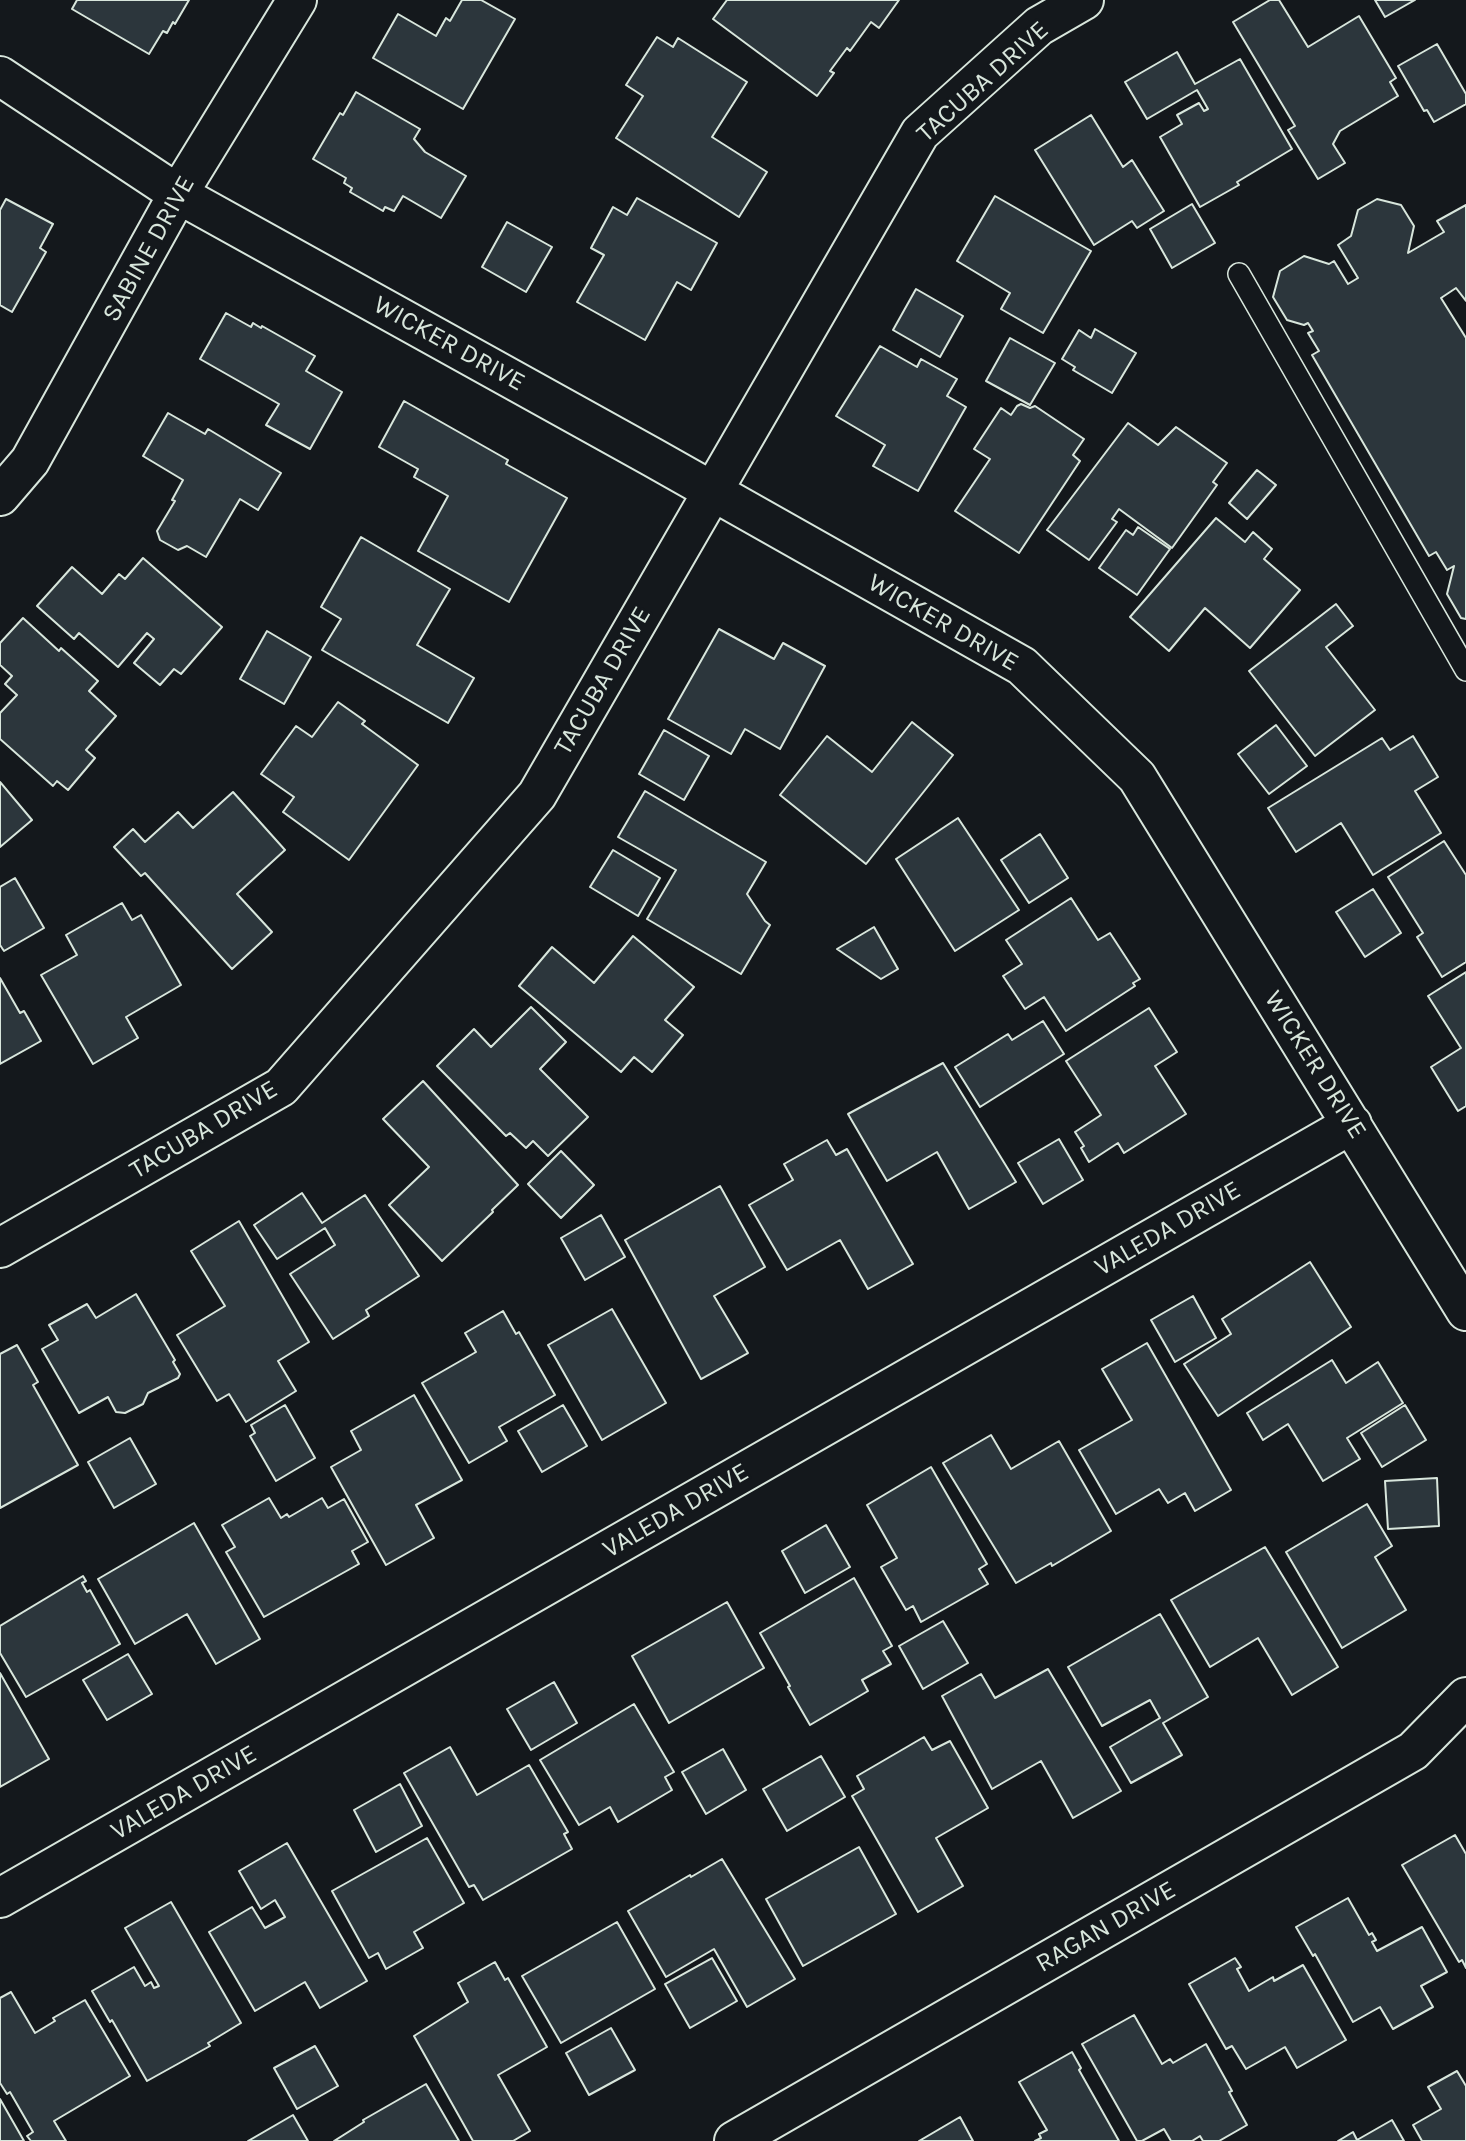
<!DOCTYPE html>
<html>
<head>
<meta charset="utf-8">
<style>
  body { margin:0 }
  canvas { display:block; background:#14181c }
</style>
</head>
<body>
<canvas width="1466" height="2141"></canvas>
<script>
const ctx = document.querySelector('canvas').getContext('2d');
ctx.lineJoin = 'round';
function paint(path, color) { ctx.fillStyle = color; ctx.fill(path, 'evenodd'); }
function stroke(path, color, width, dash) { ctx.strokeStyle = color; ctx.lineWidth = width; ctx.lineCap = dash ? 'butt' : 'round'; ctx.setLineDash(dash || []); ctx.stroke(path); }
function drawText(font, color, halo, rows, align = 'center') {
  ctx.font = font + ' Karla,sans-serif'; ctx.lineWidth = 5; ctx.setLineDash([]); ctx.textBaseline = 'middle'; ctx.strokeStyle = halo; ctx.fillStyle = color; for (const [text, x, y, turn = 0] of rows) {
    ctx.save(); ctx.translate(x, y); ctx.rotate((+turn || 0) * Math.PI / 180); ctx.textAlign = isNaN(turn) ? turn : align; if (halo) ctx.strokeText(text, 0, 0); ctx.fillText(text, 0, 0); ctx.restore();
  }
}
const building = new Path2D(`
  M77,0H189L175,24L173,22L167,33L163,31L149,54L72,9Z
  M462,0H481L515,19L463,109L373,58L398,14L436,36L446,18L450,21Z
  M727,0H899L879,28L871,22L850,51L847,48L830,71L834,73L817,96L713,19Z
  M1270,0H1279L1308,47L1359,16L1396,78L1390,82L1398,96L1340,131L1333,144L1345,163L1318,179L1288,130L1295,126L1233,22Z
  M1375,0H1415L1385,17Z
  M657,37L673,47L678,38L747,82L712,137L767,172L739,217L616,138L643,96L626,85Z
  M1437,44L1466,94V104L1434,122L1427,110L1424,111L1398,66Z
  M1177,52L1195,84L1240,59L1292,149L1237,182L1239,185L1200,207L1160,137L1182,124L1177,115L1199,103L1204,111L1208,109L1197,90L1147,119L1125,82Z
  M356,92L420,129L414,139L425,152L466,176L441,218L403,196L394,211L385,207L383,211L350,192L352,188L344,183L346,178L313,159L340,113L343,115Z
  M1091,115L1123,167L1132,160L1164,211L1137,228L1132,221L1094,245L1035,150Z
  M995,196L1091,251L1043,333L1001,309L1010,293L957,261Z
  M637,198L717,243L691,290L677,282L645,340L577,302L604,255L591,248L613,207L627,215Z
  M6,199L53,224L40,248L46,252L12,312L0,305V210Z
  M1377,199L1401,205L1414,226L1408,253L1444,232L1437,221L1466,205V301L1456,288L1441,298L1466,338V619L1461,618L1447,594L1454,566L1447,570L1436,552L1429,556L1312,355L1319,351L1308,333L1313,331L1308,323L1304,325L1287,320L1273,297L1280,271L1304,256L1329,264L1334,261L1348,284L1358,278L1338,245L1351,236L1358,210Z
  M1192,204L1215,243L1172,268L1150,229Z
  M507,222L552,247L526,292L482,267Z
  M916,289L963,316L940,357L893,330Z
  M226,313L251,327L253,323L261,328L262,326L315,356L306,371L342,392L310,449L266,425L279,404L200,359Z
  M1095,329L1136,353L1112,393L1073,370L1075,367L1062,359L1079,330L1091,338Z
  M1010,338L1055,363L1030,405L986,381Z
  M880,346L917,367L921,359L957,379L947,396L966,407L918,491L873,466L885,445L836,416Z
  M404,401L508,460L506,464L567,498L509,602L418,551L448,496L414,477L418,469L379,447Z
  M1021,404L1030,408L1035,406L1084,439L1073,455L1080,461L1019,553L955,511L990,459L974,449L1001,408L1011,415L1017,406Z
  M168,413L205,434L208,429L281,473L258,510L240,499L206,557L187,546L178,550L160,540L157,531L175,501L172,500L183,480L143,456Z
  M1128,423L1158,445L1176,427L1227,463L1213,482L1217,485L1172,548L1119,509L1112,519L1117,522L1089,560L1047,530Z
  M1257,470L1276,485L1247,519L1229,503Z
  M1216,518L1245,542L1253,532L1272,549L1264,559L1300,590L1250,648L1205,608L1169,651L1130,617Z
  M1138,527L1170,549L1137,595L1099,568L1126,530L1133,535Z
  M361,537L450,589L417,645L474,678L448,723L322,650L341,619L321,607Z
  M143,558L222,627L181,674L174,669L160,685L134,663L154,639L147,633L118,667L79,633L74,639L37,606L72,567L102,594L119,574L125,579Z
  M1336,604L1353,626L1326,647L1375,710L1315,756L1249,671Z
  M23,618L59,651L61,648L98,681L89,691L116,716L86,750L95,758L68,790L57,781L53,786L0,739V713L17,695L5,684L12,676L0,665V643Z
  M719,629L774,659L783,643L825,666L780,749L745,729L731,754L668,719Z
  M267,631L311,657L284,704L240,679Z
  M338,702L365,721L362,724L418,765L349,860L283,812L294,797L261,774L296,726L312,737Z
  M912,722L953,755L866,864L780,795L827,736L872,772Z
  M1276,725L1307,766L1269,794L1238,754Z
  M664,730L709,756L684,800L639,774Z
  M1413,736L1438,777L1415,791L1441,833L1373,875L1341,823L1296,852L1268,808L1382,738L1390,750Z
  M0,782L32,820L0,847Z
  M645,791L766,862L747,894L765,921L770,925L741,974L647,919L676,870L618,837Z
  M233,792L285,850L237,894L272,932L232,969L145,873L141,876L114,847L133,829L145,842L178,812L193,828Z
  M958,818L1019,910L955,951L896,859Z
  M1040,834L1068,878L1029,903L1001,860Z
  M1444,841L1466,875V962L1442,977L1417,937L1423,933L1388,877Z
  M613,850L660,878L638,916L590,887Z
  M15,878L44,928L4,951L0,945V887Z
  M1373,889L1401,933L1365,957L1336,912Z
  M1071,898L1098,940L1110,933L1140,979L1133,983L1135,986L1066,1031L1044,997L1025,1009L1003,976L1022,964L1006,940Z
  M122,903L132,920L141,915L181,985L126,1017L138,1038L93,1064L41,975L77,955L66,935Z
  M874,927L898,969L881,979L837,949Z
  M633,936L694,987L665,1020L683,1035L652,1072L634,1057L621,1072L519,986L552,947L594,983Z
  M1466,972V1106L1458,1111L1431,1067L1461,1048L1428,996Z
  M0,978L20,1013L24,1011L41,1041L0,1064Z
  M531,1007L566,1042L540,1069L588,1117L548,1156L533,1141L526,1148L510,1133L506,1136L437,1066L474,1029L491,1047Z
  M1149,1008L1177,1052L1155,1066L1186,1114L1124,1153L1118,1143L1089,1162L1081,1148L1084,1146L1075,1132L1101,1115L1066,1061Z
  M1043,1021L1064,1054L980,1107L955,1067L1008,1034L1012,1040Z
  M943,1063L1016,1182L969,1209L937,1152L887,1181L848,1114Z
  M423,1081L518,1185L492,1210L493,1212L442,1261L389,1205L429,1167L383,1119Z
  M1059,1139L1083,1180L1043,1204L1018,1163Z
  M827,1140L836,1155L847,1149L913,1264L868,1289L840,1240L787,1270L749,1205L793,1180L784,1164Z
  M561,1151L594,1185L561,1218L528,1184Z
  M720,1186L765,1267L714,1296L748,1353L701,1379L625,1240Z
  M302,1193L322,1223L365,1195L419,1276L366,1310L369,1316L333,1339L290,1274L335,1245L325,1228L277,1259L254,1225Z
  M601,1215L625,1257L585,1280L561,1238Z
  M239,1221L309,1342L278,1361L296,1391L246,1422L229,1394L217,1401L177,1335L225,1306L191,1251Z
  M1310,1262L1351,1327L1218,1416L1184,1364L1231,1334L1222,1319Z
  M136,1294L175,1360L173,1362L180,1374L178,1378L148,1393L143,1404L125,1413L116,1412L108,1397L79,1413L42,1349L58,1340L49,1325L87,1304L96,1318Z
  M1193,1296L1216,1338L1175,1362L1151,1320Z
  M612,1309L666,1403L602,1440L548,1345Z
  M503,1311L516,1334L519,1332L555,1395L499,1427L507,1441L469,1463L422,1383L476,1352L465,1333Z
  M1147,1343L1231,1490L1195,1511L1185,1493L1168,1503L1159,1489L1116,1514L1079,1450L1132,1420L1102,1369Z
  M17,1345L38,1382L33,1385L78,1465L0,1508V1354Z
  M1332,1360L1346,1383L1378,1362L1403,1403L1347,1438L1360,1459L1323,1481L1288,1424L1263,1440L1247,1413Z
  M414,1395L462,1480L416,1505L434,1538L386,1565L331,1467L361,1450L351,1431Z
  M285,1405L315,1458L276,1481L250,1436L255,1433L251,1425Z
  M563,1405L587,1446L542,1472L518,1431Z
  M1405,1405L1426,1440L1382,1467L1361,1433Z
  M991,1435L1011,1469L1059,1441L1111,1531L1052,1566L1051,1563L1016,1583L943,1463Z
  M130,1438L156,1484L114,1508L88,1462Z
  M931,1467L987,1564L979,1569L988,1584L921,1622L913,1606L906,1610L881,1567L897,1558L867,1505Z
  M1437,1478L1439,1526L1388,1529L1385,1481Z
  M269,1498L281,1518L287,1514L289,1517L322,1498L328,1508L344,1499L368,1542L352,1551L359,1564L264,1617L226,1552L235,1547L222,1525Z
  M1367,1504L1392,1546L1375,1557L1406,1610L1342,1648L1286,1552Z
  M194,1523L260,1639L216,1664L187,1614L135,1644L98,1579Z
  M826,1525L850,1567L805,1593L782,1551Z
  M1265,1547L1338,1667L1292,1695L1258,1638L1210,1667L1171,1600Z
  M83,1576L86,1581L82,1583L87,1592L90,1590L120,1644L26,1697L0,1653V1626Z
  M854,1578L892,1646L883,1651L891,1664L862,1680L868,1691L810,1725L788,1687L790,1686L760,1633Z
  M727,1602L764,1668L669,1723L632,1656Z
  M1160,1614L1208,1697L1163,1723L1182,1755L1131,1783L1110,1747L1160,1718L1150,1700L1102,1726L1068,1667Z
  M943,1621L968,1663L923,1689L899,1646Z
  M128,1654L152,1694L107,1720L83,1680Z
  M1048,1669L1121,1791L1073,1818L1041,1761L992,1789L942,1696L981,1674L995,1698Z
  M0,1673L49,1759L0,1787Z
  M554,1682L577,1723L531,1750L507,1709Z
  M634,1704L674,1772L665,1777L672,1790L618,1822L610,1807L579,1825L540,1760Z
  M924,1737L932,1750L950,1741L988,1808L936,1838L963,1886L918,1912L852,1796L864,1789L857,1776Z
  M450,1747L477,1795L529,1765L568,1832L564,1834L572,1849L483,1900L474,1885L469,1887L404,1773Z
  M723,1749L746,1790L706,1814L682,1772Z
  M821,1756L845,1797L787,1831L763,1789Z
  M400,1784L422,1826L376,1852L354,1810Z
  M1455,1835L1466,1854V1968L1462,1960L1459,1962L1402,1865Z
  M427,1838L464,1903L414,1932L423,1948L386,1969L378,1953L369,1958L332,1891Z
  M287,1843L367,1981L320,2008L305,1982L255,2011L209,1932L252,1907L265,1928L285,1917L275,1900L261,1909L239,1871Z
  M859,1847L896,1914L803,1966L766,1899Z
  M722,1859L795,1979L747,2007L714,1949L666,1977L628,1911L690,1875L691,1877Z
  M1348,1898L1369,1935L1372,1933L1376,1940L1372,1942L1377,1951L1422,1927L1447,1972L1421,1986L1433,2007L1393,2029L1380,2007L1353,2022L1315,1954L1313,1956L1296,1927Z
  M171,1902L241,2023L208,2043L210,2046L147,2081L112,2020L110,2022L92,1991L134,1967L145,1986L151,1982L154,1988L159,1986L125,1928Z
  M617,1922L655,1989L561,2043L522,1976Z
  M712,1958L737,2001L690,2028L665,1984Z
  M1235,1958L1241,1967L1237,1969L1249,1991L1273,1977L1274,1981L1303,1965L1346,2040L1297,2068L1285,2047L1246,2069L1232,2046L1226,2049L1189,1984Z
  M495,1962L505,1980L508,1978L547,2047L498,2075L530,2131L513,2141H473L414,2036L468,2002L458,1983Z
  M11,1992L35,2033L55,2021L53,2018L85,2000L130,2076L54,2121L66,2141H31L27,2136L33,2132L10,2092L7,2094L0,2083V1998Z
  M1134,2015L1162,2064L1170,2059L1173,2063L1206,2044L1232,2091L1229,2092L1247,2125L1219,2141H1203L1200,2136L1192,2141H1171L1164,2129L1142,2141H1137L1082,2044Z
  M611,2028L635,2070L589,2095L566,2053Z
  M315,2046L338,2086L297,2109L274,2068Z
  M1072,2052L1081,2068L1079,2070L1119,2141H1035L1041,2138L1039,2134L1047,2130L1019,2082Z
  M1457,2071L1466,2086V2141H1422L1413,2125L1441,2109L1428,2087Z
  M426,2084L459,2141H334L364,2122L363,2120Z
  M0,2099L24,2141H0Z
  M293,2115L308,2141H248Z
  M960,2117L973,2141H919Z
  M1392,2120L1404,2141H1338L1353,2132L1357,2140Z`);
paint(building, '#2c363c');
stroke(building, '#d8e6dc', 2);
const service = new Path2D(`
  M1239,274L1466,670`);
const minor = new Path2D(`
  M0,76L178,194L652,457L1022,666L1137,777L1466,1311
  M0,496L30,461L178,194L297,0
  M0,1248L281,1087L537,795L920,133L1039,26L1084,0
  M0,1898L1352,1124
  M734,2141L1413,1751L1466,1697`);
stroke(service, '#d8e6dc', 24);
stroke(minor, '#d8e6dc', 42);
stroke(service, '#14181c', 21);
stroke(minor, '#14181c', 38);
drawText('26px', '#d8e6dc', '#14181c', [
  ["TACUBA DRIVE",983,82,-42],
  ["SABINE DRIVE",149,249,-61],
  ["WICKER DRIVE",449,344,29],
  ["WICKER DRIVE",943,623,30],
  ["TACUBA DRIVE",603,681,-60],
  ["WICKER DRIVE",1315,1065,58],
  ["TACUBA DRIVE",204,1130,-31],
  ["VALEDA DRIVE",1168,1229,-30],
  ["VALEDA DRIVE",676,1511,-30],
  ["VALEDA DRIVE",184,1793,-30],
  ["RAGAN DRIVE",1106,1927,-30]
]);
</script>
</body>
</html>
